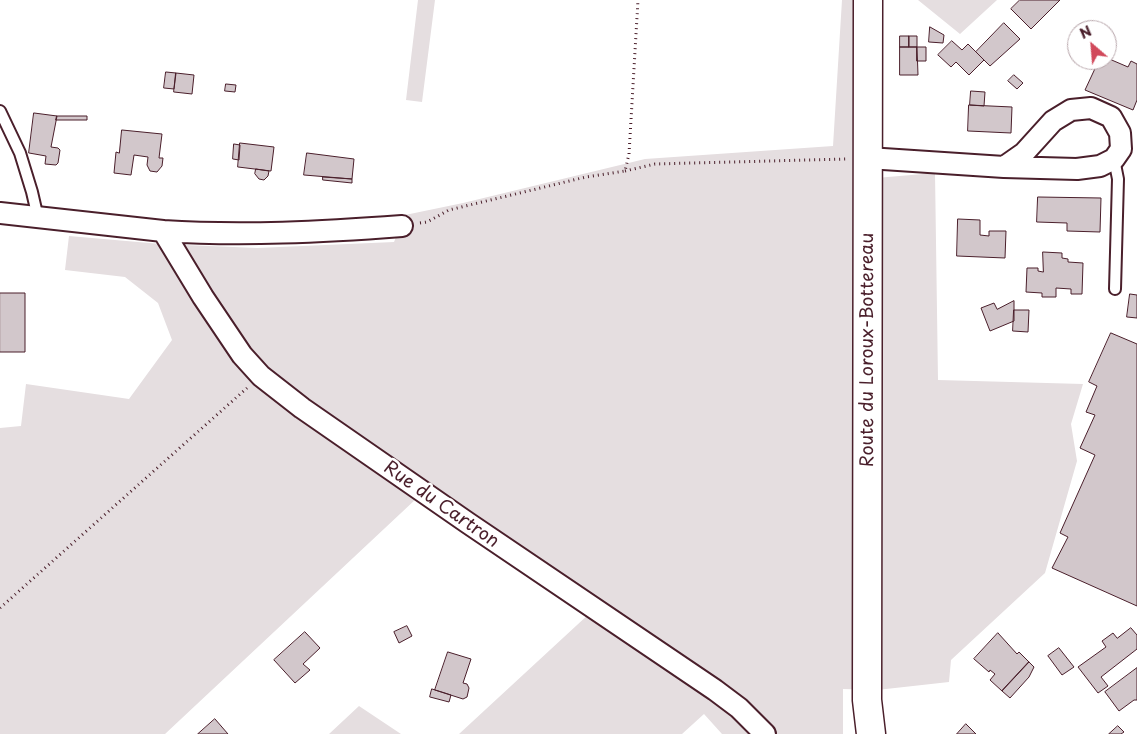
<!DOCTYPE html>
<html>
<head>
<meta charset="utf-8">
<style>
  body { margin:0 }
  #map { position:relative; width:1137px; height:734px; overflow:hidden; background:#fff; font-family:"Playpen Sans",sans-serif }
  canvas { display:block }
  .north { position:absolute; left:1067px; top:20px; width:50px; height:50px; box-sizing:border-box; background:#fff; border:1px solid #b7a5aa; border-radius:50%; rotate:333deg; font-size:14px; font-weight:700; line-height:20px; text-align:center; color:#4a1f2b }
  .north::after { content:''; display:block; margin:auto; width:18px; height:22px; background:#d1495b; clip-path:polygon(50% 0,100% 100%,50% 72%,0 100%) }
</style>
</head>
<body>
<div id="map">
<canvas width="1137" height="734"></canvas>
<div class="north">N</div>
</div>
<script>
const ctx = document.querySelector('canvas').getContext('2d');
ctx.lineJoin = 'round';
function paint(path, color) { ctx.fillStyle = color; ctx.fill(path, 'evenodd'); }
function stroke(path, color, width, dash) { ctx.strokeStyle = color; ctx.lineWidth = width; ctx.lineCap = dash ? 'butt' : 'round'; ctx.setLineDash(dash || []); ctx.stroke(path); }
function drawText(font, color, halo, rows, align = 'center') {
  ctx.font = font + ' "Playpen Sans",sans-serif'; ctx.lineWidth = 5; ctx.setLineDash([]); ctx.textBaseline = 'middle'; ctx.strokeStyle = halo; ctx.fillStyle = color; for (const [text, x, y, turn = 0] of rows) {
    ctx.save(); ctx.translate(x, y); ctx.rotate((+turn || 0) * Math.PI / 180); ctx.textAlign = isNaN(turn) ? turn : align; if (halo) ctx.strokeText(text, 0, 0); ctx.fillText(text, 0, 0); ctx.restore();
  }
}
paint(new Path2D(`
  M418,0H435L422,102L406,100Z
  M842,0H881L876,178L935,173L938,380L1083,384L1071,424L1077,461L1045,573L951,660L949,682L877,690L843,689V734H722L704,714L682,734H459L603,601L432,484L165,734H0V428L21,426L26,384L129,399L172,340L158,303L125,277L65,270L69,236L161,244L257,248L394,242L405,215L463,203L645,159L833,146Z
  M918,0H997L960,34Z
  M359,706L401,734H329Z`), '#e5dee0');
const building = new Path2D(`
  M1020,0H1060L1031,29L1011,9Z
  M1004,23L1020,39L990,66L976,52Z
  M930,27L944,35L943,43L929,42Z
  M900,36H909V47H900Z
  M909,36H917V47H909Z
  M952,41L962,50L968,44L984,60L969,75L956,62L951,67L938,55Z
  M900,47H917L918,75H900Z
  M917,47H926V61H917Z
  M1107,58L1128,67L1131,61L1137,64V100L1133,110L1085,90L1099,60H1107Z
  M166,72L176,73L174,89L164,88Z
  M176,73L194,75L192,94L174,92Z
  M1014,75L1023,83L1017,89L1008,81Z
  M226,84L236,85L235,92L225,91Z
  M971,91L985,92L984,106L970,105Z
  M969,105L1012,107L1011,133L968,131Z
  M34,113L57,116L51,147L58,148L60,150L58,163L56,165L45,164L46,156L29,153Z
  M57,116H87V120H56Z
  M122,130L162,134L159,158H163L162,166L157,172L150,171L147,165L148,157L134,155L131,175L114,173L116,152L119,153Z
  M240,143L274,147L271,171L238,167Z
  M234,144L240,145L239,160L233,159Z
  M307,153L354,159L352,179L304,175Z
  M256,169L269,171L268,176L264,180L259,179L255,174Z
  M323,177L352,179V183L323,180Z
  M1038,197L1101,198L1100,232L1067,231V223L1037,222Z
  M958,219L980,220V235L989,236V231H1006L1005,258L957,256Z
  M1043,252L1062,253V258L1068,259V262L1083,263L1082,294H1071V289L1056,288V297H1042V293L1026,292L1027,268H1038V271L1043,272Z
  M0,293H25V352H0Z
  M1130,294L1137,295V318L1127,317Z
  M1014,301V321L990,331L981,308L994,303L997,309Z
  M1014,310H1029L1028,332L1013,331Z
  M1111,333L1137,344V606L1052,568L1068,537L1060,533L1095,455L1080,448L1095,415L1086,412L1097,386L1089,382Z
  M407,626L412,636L399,643L394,632Z
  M1131,628L1137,635V649L1101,677L1108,686L1098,693L1078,667L1106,647L1102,641L1113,633L1117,638Z
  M305,632L320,648L303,664L310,670L295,683L274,660Z
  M998,633L1017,654L1019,652L1029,662L1002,691L990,680L995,674L990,670L989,672L974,659Z
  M1059,648L1074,667L1062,675L1048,656Z
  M448,652L471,659L463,683L467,684L469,688L467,697L463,699L435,690Z
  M1029,662L1034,667L1029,677L1010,698L1002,691Z
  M1137,668V700H1134L1119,711L1105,692Z
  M432,689L451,695L449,702L430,697Z
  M215,719L228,734H198Z
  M966,724L976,734H957Z
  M1118,726L1124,732L1121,734H1109Z`);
paint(building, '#d2c7cb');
stroke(building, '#4a1f2b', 1);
const service = new Path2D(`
  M0,111L20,153L32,192L38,218
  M1114,159L1118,179L1115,289`);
const minor = new Path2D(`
  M868,158L1004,167L1077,169L1100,166L1114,159L1121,149L1120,133L1111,117L1091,108L1071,110L1053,121L1024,153L1004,167
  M0,213L163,231L203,297L242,355L261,376L302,408L468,523L715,690L739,708L765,734
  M163,231C243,236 322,232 402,226`);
const secondary = new Path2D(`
  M868,0L867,700L871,734`);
stroke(service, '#4a1f2b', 14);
stroke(minor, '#4a1f2b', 24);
stroke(secondary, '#4a1f2b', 31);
stroke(new Path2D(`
  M625,171L655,164L846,159
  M420,223L427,222L449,210L586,177L625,171L629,154L638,0
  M0,608L247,388`), '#4a1f2b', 3, [1, 4]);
stroke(service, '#fff', 10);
stroke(minor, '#fff', 20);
stroke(secondary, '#fff', 28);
drawText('18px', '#4a1f2b', '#fff', [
  ["Route du Loroux-Bottereau",868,350,-90],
  ["Rue du Cartron",441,505,35]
]);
</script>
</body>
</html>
